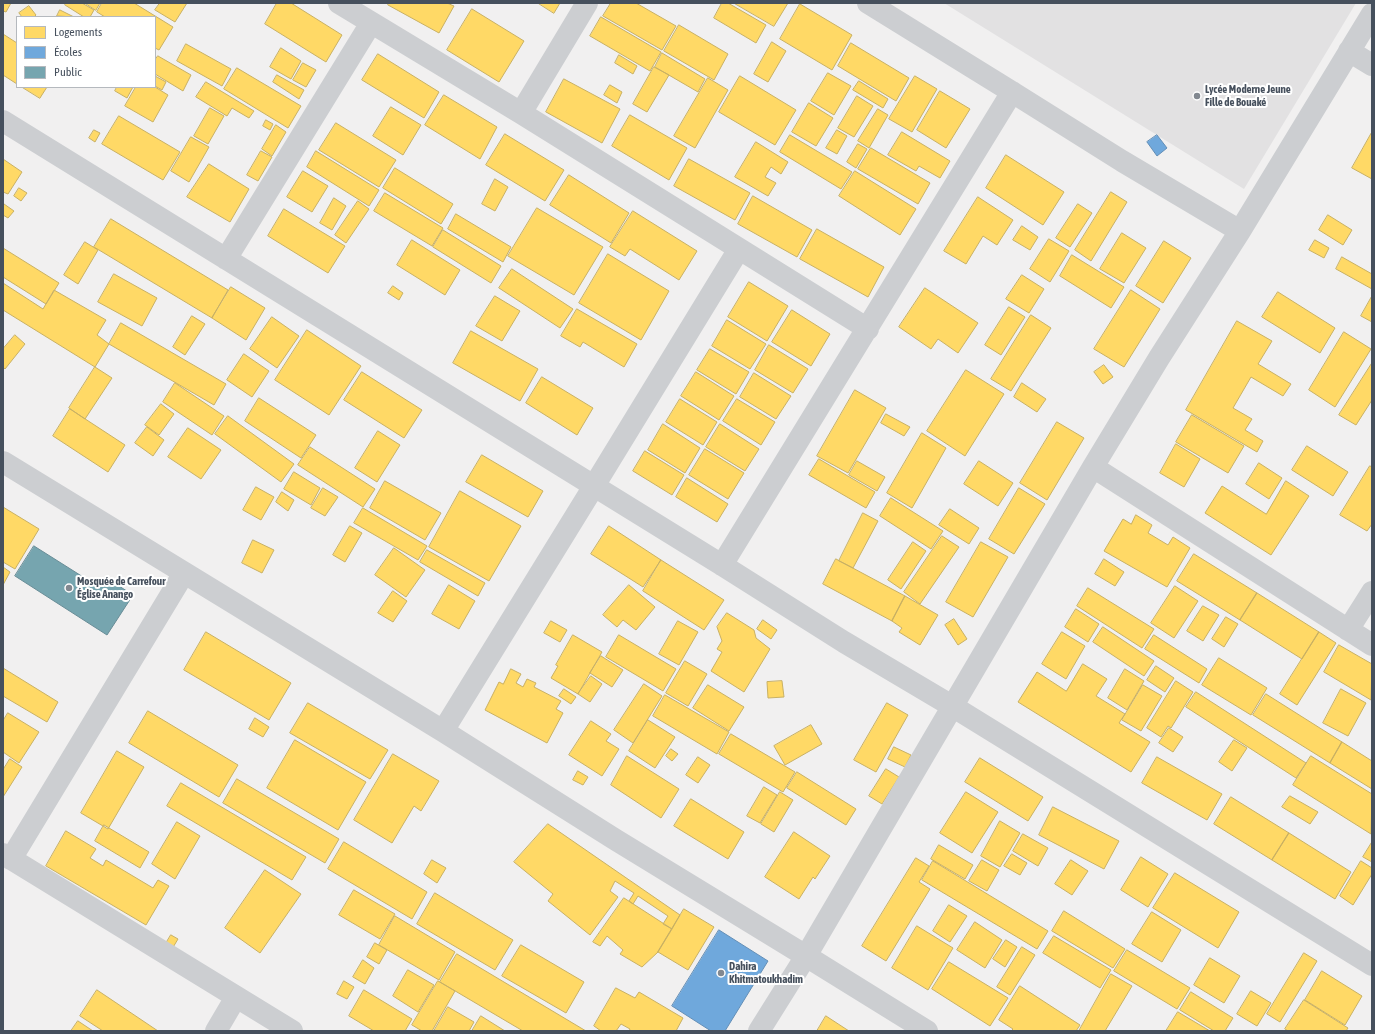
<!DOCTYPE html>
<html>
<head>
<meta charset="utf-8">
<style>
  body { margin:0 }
  #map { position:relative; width:1375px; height:1034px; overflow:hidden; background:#f1f0f0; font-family:"Asap Condensed",sans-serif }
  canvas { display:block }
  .frame { position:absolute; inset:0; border:4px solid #46505d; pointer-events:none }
  .legend { position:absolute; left:16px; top:16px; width:140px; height:72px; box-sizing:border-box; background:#fff; border:1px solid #b5b9be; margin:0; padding:5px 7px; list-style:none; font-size:12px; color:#46505d }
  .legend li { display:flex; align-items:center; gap:8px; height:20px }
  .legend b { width:20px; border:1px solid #b5b9be }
</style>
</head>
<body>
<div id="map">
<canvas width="1375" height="1034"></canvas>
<div class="frame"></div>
<ul class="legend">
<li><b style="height:11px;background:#ffd966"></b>Logements</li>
<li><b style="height:11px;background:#6fa8dc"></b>Écoles</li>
<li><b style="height:11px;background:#76a5af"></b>Public</li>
</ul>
</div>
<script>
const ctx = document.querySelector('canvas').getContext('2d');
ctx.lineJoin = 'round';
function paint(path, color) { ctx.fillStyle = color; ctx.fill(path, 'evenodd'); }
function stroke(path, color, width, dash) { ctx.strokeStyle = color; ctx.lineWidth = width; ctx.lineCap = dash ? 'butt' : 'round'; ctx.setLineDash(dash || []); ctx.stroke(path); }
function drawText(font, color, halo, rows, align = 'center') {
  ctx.font = font + ' "Asap Condensed",sans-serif'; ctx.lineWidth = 4; ctx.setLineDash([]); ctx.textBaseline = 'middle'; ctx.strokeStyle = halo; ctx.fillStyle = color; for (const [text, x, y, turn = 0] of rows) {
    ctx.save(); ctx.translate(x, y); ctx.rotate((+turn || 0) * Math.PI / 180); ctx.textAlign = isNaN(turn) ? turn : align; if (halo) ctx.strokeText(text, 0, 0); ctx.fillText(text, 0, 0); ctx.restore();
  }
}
paint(new Path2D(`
  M944,3H1356L1244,189Z`), '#e2e1e2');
const homes = new Path2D(`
  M3,3H11L6,12L3,11Z
  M66,3H82L94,10L90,17H84L65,5Z
  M85,3H100L96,10Z
  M102,3H134L173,27L159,50L155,48V17H105L97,12Z
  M160,3H187L175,22L155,10Z
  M277,3H291L342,35L326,62L265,24Z
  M389,3H447L454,6L439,33L388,5Z
  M538,3H560L554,13Z
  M611,3H636L676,26L662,50L603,16Z
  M722,3H728L766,25L756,43L714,18Z
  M734,3H788L774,26Z
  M800,4L852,35L832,70L780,39Z
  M29,6L36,15L34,17H22L19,13Z
  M472,9L524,41L499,82L447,50Z
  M60,10L74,17L57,16Z
  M601,17L661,52L650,71L590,36Z
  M679,25L728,54L714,80L664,51Z
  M3,34L17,43V84L3,75Z
  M772,42L786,51L768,82L754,74Z
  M851,43L909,78L896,101L838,66Z
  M186,44L231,69L222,86L177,61Z
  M281,48L301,61L291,79L270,67Z
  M662,53L705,79L698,92L655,67Z
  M378,54L439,92L424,118L362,80Z
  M619,55L637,66L633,74L615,63Z
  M158,56L191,75L183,91L155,74V60Z
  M303,63L316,70L306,87L293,80Z
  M654,67L669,75L647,112L633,104Z
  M237,68L301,106L288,128L224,89Z
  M828,73L851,86L834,115L811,101Z
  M277,75L304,90L299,99L273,82Z
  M155,76L166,82L162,90L155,86Z
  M740,76L796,110L775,145L719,112Z
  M915,76L937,89L912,132L889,119Z
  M708,78L728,90L695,148L674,136Z
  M564,79L620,109L602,143L546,112Z
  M859,81L888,99L883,108L853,90Z
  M206,82L254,111L249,118L232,108L227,116L196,97Z
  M610,85L622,92L617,103L604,95Z
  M22,87H47L40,98Z
  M117,87H133L127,98L115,91Z
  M136,87H155L168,95L153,122L125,106Z
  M940,91L970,109L946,148L917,130Z
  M444,95L497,127L480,159L425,125Z
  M857,96L873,106L854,137L838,128Z
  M809,103L833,118L816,146L792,132Z
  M391,107L421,125L403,155L373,136Z
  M210,108L224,116L208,144L194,136Z
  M878,109L888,115L869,148L858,141Z
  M630,115L687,148L669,180L612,146Z
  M119,116L180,152L163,180L102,144Z
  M266,120L273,124L270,130L263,126Z
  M336,123L396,160L379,187L319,150Z
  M276,125L286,132L272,156L262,149Z
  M94,130L100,133L95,142L89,138Z
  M837,130L847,136L837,154L826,148Z
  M902,132L950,161L940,178L919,166L916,171L888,155Z
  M1372,132V179L1352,168Z
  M505,134L564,170L545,201L486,165Z
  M790,135L852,172L841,189L780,152Z
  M191,137L209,147L189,182L171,171Z
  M756,142L788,162L781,174L771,167L765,177L776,183L768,196L735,177Z
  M858,144L867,149L856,168L847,162Z
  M871,148L930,183L918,204L858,169Z
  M261,151L272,157L258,181L247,175Z
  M316,151L379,190L369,206L307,167Z
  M1006,155L1064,192L1043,225L986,188Z
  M3,159L22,172L8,194L3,192Z
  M689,159L750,193L735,220L674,186Z
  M209,164L249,189L230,222L187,197Z
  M395,168L453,204L441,224L383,188Z
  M303,171L328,186L312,212L287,197Z
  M855,171L916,209L900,235L839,196Z
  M569,175L629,213L611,243L550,205Z
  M495,179L508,187L495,211L482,204Z
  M19,188L27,193L21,201L14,196Z
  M1111,192L1127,202L1091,261L1075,250Z
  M385,193L443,228L432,246L374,211Z
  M753,196L812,230L797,257L738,224Z
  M978,197L1013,220L997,245L983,236L966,264L944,251Z
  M334,198L346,206L332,230L320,223Z
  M358,201L369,209L346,243L335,235Z
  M4,204L14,211L8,218L3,215V206Z
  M1078,204L1092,213L1070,247L1056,238Z
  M537,208L603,247L574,295L508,256Z
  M284,209L345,246L328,273L268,236Z
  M633,211L697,251L679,280L630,249L625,256L610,247Z
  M456,214L511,247L503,262L448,229Z
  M1328,215L1352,230L1343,245L1319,230Z
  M111,219L228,290L212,318L94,247Z
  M1022,226L1038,237L1030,250L1013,240Z
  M817,229L884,267L868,297L800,259Z
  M443,230L501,266L491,283L433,247Z
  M1122,233L1146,248L1124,283L1100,269Z
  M1049,239L1069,251L1050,282L1030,269Z
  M412,240L460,270L445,295L397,265Z
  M1315,240L1329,248L1324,258L1309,250Z
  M1164,241L1191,258L1163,303L1136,286Z
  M85,242L98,250L78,284L64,275Z
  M3,248L59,283L46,304L3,277Z
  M608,254L669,291L641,340L579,303Z
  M1072,255L1124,287L1111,308L1060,276Z
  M1342,257L1372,274V289L1336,269Z
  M512,269L573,309L560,328L499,288Z
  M114,274L157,298L142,326L98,302Z
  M1022,275L1044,289L1029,313L1006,299Z
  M749,282L788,306L767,341L728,317Z
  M3,283L43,309L54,290L106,320L97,335L109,344L95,367L3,310Z
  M393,286L403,293L399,300L388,293Z
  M231,287L265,308L246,340L212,318Z
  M925,288L978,323L958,353L938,339L931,349L899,327Z
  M1131,290L1160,309L1124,367L1094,349Z
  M1278,292L1335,328L1320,353L1262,317Z
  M495,296L520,311L502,341L476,326Z
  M1372,296V322L1361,316Z
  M1009,307L1025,317L1001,355L985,345Z
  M577,309L637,344L624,367L583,342L580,347L561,336Z
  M792,310L830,334L811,366L772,342Z
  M1031,315L1051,328L1011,391L991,379Z
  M192,316L205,324L185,355L173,347Z
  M272,317L299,336L277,368L250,349Z
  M727,320L766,344L750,369L712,346Z
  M1237,321L1272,341L1258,364L1291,384L1283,396L1251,377L1233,408L1252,419L1245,430L1263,441L1257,452L1186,410Z
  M121,323L226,384L214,405L109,344Z
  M307,330L361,366L329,415L275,380Z
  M471,331L538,369L520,401L453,363Z
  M1344,332L1371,349L1335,407L1309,390Z
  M15,335L25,344L5,369L3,367V349Z
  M769,345L808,369L793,393L755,370Z
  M710,349L749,372L736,394L697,370Z
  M244,354L269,371L252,397L227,380Z
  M1372,363V400L1356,425L1339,415Z
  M1104,365L1113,377L1103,384L1094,372Z
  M95,367L112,378L85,419L69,408Z
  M966,370L1004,394L965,456L927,431Z
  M362,372L422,410L404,438L344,400Z
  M696,372L734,396L719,420L681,396Z
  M754,373L791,396L776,419L740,397Z
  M542,377L593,408L577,435L526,403Z
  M175,383L224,416L212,435L163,402Z
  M1022,383L1046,399L1037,412L1014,397Z
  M855,390L886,408L848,473L817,456Z
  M259,398L316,435L301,458L245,421Z
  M680,399L717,422L703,445L666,422Z
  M737,399L775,422L761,445L723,421Z
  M161,404L174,414L159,435L145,425Z
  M70,409L125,445L108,472L53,436Z
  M886,414L910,427L904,436L881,423Z
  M1192,415L1244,446L1228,473L1176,442Z
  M228,416L294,464L281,482L215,434Z
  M1057,422L1084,438L1047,500L1020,483Z
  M663,424L700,448L685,473L648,450Z
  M720,424L759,449L745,471L706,447Z
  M147,427L164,440L153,456L135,443Z
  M188,428L221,450L201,479L168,457Z
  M378,431L400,445L377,482L355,468Z
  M922,433L946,448L912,508L887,493Z
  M1176,444L1200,459L1184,487L1160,473Z
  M1307,446L1348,472L1333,496L1292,470Z
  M310,447L375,489L363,507L298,465Z
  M705,449L744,473L728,499L689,475Z
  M645,451L684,475L672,495L633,471Z
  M482,455L543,491L528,517L466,482Z
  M819,459L875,492L866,508L809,475Z
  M857,461L885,477L877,491L849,475Z
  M979,461L1013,483L998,506L964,484Z
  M1259,463L1282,478L1269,499L1246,484Z
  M1370,466L1372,467V524L1367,531L1340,515Z
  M294,472L320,488L311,505L284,489Z
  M687,478L728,504L717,522L676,497Z
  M385,481L441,513L425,540L370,508Z
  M1286,481L1309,496L1271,555L1205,513L1222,486L1266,514Z
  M256,487L274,497L261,520L243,510Z
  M323,488L338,497L325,516L311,508Z
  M1019,488L1045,504L1014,554L989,539Z
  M460,491L521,526L489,581L429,547Z
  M282,492L294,500L288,511L276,502Z
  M891,498L943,531L931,549L880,516Z
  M3,507L39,529L15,569L3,562Z
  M363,508L427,546L418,560L354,523Z
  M950,509L979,528L969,544L939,525Z
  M863,513L878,521L853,568L839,561Z
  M1136,515L1152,525L1148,533L1168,545L1173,537L1190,548L1167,587L1104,551L1123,519L1131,524Z
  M350,526L362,533L345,562L333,555Z
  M609,526L661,560L643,587L591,554Z
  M942,536L959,547L920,604L904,592Z
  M253,540L274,550L262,573L242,563Z
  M913,542L926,551L901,589L888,580Z
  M981,542L1008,557L973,617L946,602Z
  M394,548L425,570L406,597L375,575Z
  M427,550L485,583L478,596L420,562Z
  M1194,554L1257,593L1240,620L1177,581Z
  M836,559L905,596L892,621L823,584Z
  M1104,559L1124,572L1115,586L1095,574Z
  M661,560L724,600L704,630L643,591Z
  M3,567L10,572L3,585Z
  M449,585L475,601L459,629L432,614Z
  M629,585L655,607L636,630L623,620L617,627L603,615Z
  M1175,586L1198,601L1174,638L1151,623Z
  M1088,588L1154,629L1142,648L1077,606Z
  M393,591L407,601L393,622L378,613Z
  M1257,593L1319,632L1302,659L1240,620Z
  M905,596L938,615L920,645L899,632L902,628L892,621Z
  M1203,606L1219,615L1203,641L1187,631Z
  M1076,609L1099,624L1088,642L1065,627Z
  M727,613L754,630L756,638L770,649L744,692L711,671L722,652L717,649L722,641L717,627Z
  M1226,617L1238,624L1224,647L1212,639Z
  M954,619L967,639L958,645L945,625Z
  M763,620L777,630L771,639L757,629Z
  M551,621L567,630L560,642L544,633Z
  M678,621L698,632L679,665L659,654Z
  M1103,627L1154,661L1144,676L1093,642Z
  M206,632L291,683L269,720L184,670Z
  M1062,632L1085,646L1066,679L1042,664Z
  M1319,632L1336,643L1297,705L1280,694Z
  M573,635L602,652L578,694L551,678L558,666L556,665Z
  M619,635L676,669L663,691L606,657Z
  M1154,635L1207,669L1199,683L1145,649Z
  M1339,645L1372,664L1371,700L1324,672Z
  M601,656L623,670L612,687L590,673Z
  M1219,658L1267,688L1251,715L1202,685Z
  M685,661L707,674L688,706L666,693Z
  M1083,664L1107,679L1096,696L1125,714L1119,723L1150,742L1131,772L1018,702L1037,672L1066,691Z
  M1156,666L1174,678L1165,692L1147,680Z
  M3,668L58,702L47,722L3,696Z
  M511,669L521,674L516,683L523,687L527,679L536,683L534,687L561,701L556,709L563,713L547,743L485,710L499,682L503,684Z
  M1125,669L1144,681L1127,710L1108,698Z
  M591,676L602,684L590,702L578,694Z
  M782,681L784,697L768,698L767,682Z
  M1176,681L1193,692L1171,728L1168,726L1161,737L1147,728Z
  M644,684L662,696L633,743L614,730Z
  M708,685L744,707L729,731L693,708Z
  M1143,685L1162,696L1141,731L1122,720Z
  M564,689L576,697L571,704L559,696Z
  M1341,689L1366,703L1348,736L1323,723Z
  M1196,692L1306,763L1296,778L1186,707Z
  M1266,694L1342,742L1330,763L1253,715Z
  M665,695L729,732L717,754L653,716Z
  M308,703L388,750L370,779L290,733Z
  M887,703L908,715L876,772L854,760Z
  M148,711L238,765L219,797L129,743Z
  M8,713L39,732L19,763L3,752V721Z
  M255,718L269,727L263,737L249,729Z
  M648,720L675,737L655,768L629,751Z
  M591,721L611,734L606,741L619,749L602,776L569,755Z
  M811,725L822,744L785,765L774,746Z
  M1169,728L1183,737L1173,752L1159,743Z
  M731,734L795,772L783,792L719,754Z
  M295,740L366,782L338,830L267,788Z
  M1234,740L1247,748L1232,771L1219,762Z
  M1342,742L1372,761V789L1330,763Z
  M894,747L911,755L905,767L888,759Z
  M671,749L678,754L672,761L666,756Z
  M117,751L144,767L108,829L81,813Z
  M393,754L439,781L421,811L414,806L392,843L354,820Z
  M627,756L679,789L661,818L611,785Z
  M1311,756L1372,794L1371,834L1293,785Z
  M698,757L710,765L698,783L686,775Z
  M1157,757L1222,794L1207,820L1142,783Z
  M980,758L1043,797L1028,821L965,782Z
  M10,759L22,767L3,797V770Z
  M886,769L899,777L882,804L869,796Z
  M578,771L588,777L583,785L573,780Z
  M797,772L856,809L846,825L787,788Z
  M237,779L339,839L325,863L223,803Z
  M181,783L306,857L292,880L167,806Z
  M764,787L777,795L760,823L747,816Z
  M780,792L793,800L774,832L761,824Z
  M966,792L998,812L972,853L940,833Z
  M1290,796L1318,812L1310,824L1282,807Z
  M1231,797L1289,833L1272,860L1214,824Z
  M691,799L744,832L728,859L674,826Z
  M1053,807L1119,841L1104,869L1039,835Z
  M1000,821L1020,833L1000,867L981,856Z
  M177,822L200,836L175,879L152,864Z
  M548,824L680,915L672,929L663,924L668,916L638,896L633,904L629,901L634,893L615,881L610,891L618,897L590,935L548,901L553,894L514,862Z
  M104,825L149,852L140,868L95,841Z
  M66,831L96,849L90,858L103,866L106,860L153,888L158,880L169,886L146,925L46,866Z
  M794,832L830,856L815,879L813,877L799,899L765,877Z
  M1289,833L1351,872L1335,899L1272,860Z
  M1023,834L1048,848L1038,866L1013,851Z
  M344,842L427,892L412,919L328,869Z
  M1372,842V862L1363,857Z
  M939,845L973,865L965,879L931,859Z
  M1012,854L1027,863L1020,875L1004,866Z
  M1141,857L1168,874L1148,907L1121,890Z
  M916,858L929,866L919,882L930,889L886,961L862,946Z
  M432,860L446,868L437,883L424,874Z
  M982,860L999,870L987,891L969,881Z
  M1071,860L1088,871L1072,895L1055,884Z
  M933,861L1048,931L1037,949L922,880Z
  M1361,861L1372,868V874L1353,905L1340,896Z
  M265,870L301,894L260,953L225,928Z
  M1175,873L1239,912L1218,948L1153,908Z
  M354,890L395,914L380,939L339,915Z
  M435,893L513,940L495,970L417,924Z
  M624,898L672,929L658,952L642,967L620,954L623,950L607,936L600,946L593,942Z
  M949,905L967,916L950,942L933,931Z
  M684,909L714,927L688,970L658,952Z
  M1064,911L1125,949L1113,968L1052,931Z
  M1152,912L1181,930L1162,962L1132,944Z
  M395,916L455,952L439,980L379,945Z
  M975,922L1002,940L985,968L957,950Z
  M917,926L953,948L928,990L892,968Z
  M171,935L178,939L172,949L165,945Z
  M1054,936L1111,970L1100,988L1043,953Z
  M1006,940L1017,947L1005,967L993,959Z
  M375,943L387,950L379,964L367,957Z
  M521,945L584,982L566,1013L502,976Z
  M1022,947L1035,955L1010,995L997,987Z
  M1127,950L1190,988L1177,1009L1114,971Z
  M1304,953L1317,961L1280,1022L1267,1014Z
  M457,954L586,1031H523L440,982Z
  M1210,958L1240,976L1224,1003L1194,985Z
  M363,960L374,968L365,984L353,977Z
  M949,962L1008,998L990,1026L932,989Z
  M408,970L434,985L418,1012L393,996Z
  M1322,971L1362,996L1345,1025L1305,1000Z
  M1111,974L1132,986L1105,1031H1079Z
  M344,981L354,987L347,999L337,994Z
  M438,981L455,991L432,1031H422L412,1025Z
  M1020,986L1080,1025L1076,1031H1011L1013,1029L999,1020Z
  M616,988L635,998L639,992L683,1018L676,1031H629L630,1029L621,1024L616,1031H601L594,1026Z
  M97,990L158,1031H103L80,1016Z
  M364,990L412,1019L405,1031H374L349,1016Z
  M1251,991L1271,1003L1257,1026L1237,1014Z
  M1191,992L1233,1018L1225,1031H1214L1180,1010Z
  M1304,1000L1348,1028L1346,1031H1288L1285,1029Z
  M448,1007L474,1022L469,1031H434Z
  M1178,1012L1210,1031H1166Z
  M481,1016L505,1031H472Z
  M826,1016L849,1031H817Z
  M78,1021L93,1031H71Z`);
paint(homes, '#ffd966');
stroke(homes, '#c8b063', 1);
const schools = new Path2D(`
  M1157,135L1167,148L1157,156L1147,142Z
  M719,930L768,961L725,1031H711L672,1006Z`);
paint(schools, '#6fa8dc');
stroke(schools, '#638eb6', 1);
const public = new Path2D(`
  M34,546L99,587L105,577L133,595L107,635L15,576Z`);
paint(public, '#76a5af');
stroke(public, '#688c96', 1);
stroke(new Path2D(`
  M339,3L521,113L868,329
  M868,3L1012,92L1122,161L1240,231
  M1349,51L1372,65
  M521,113L587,3
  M3,121L722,565L844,642L952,706L1372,965
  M226,259L371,23
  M3,462L443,731L616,840L806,956L927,1031
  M1093,467L1372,645
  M722,565L1012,92
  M1348,630L1372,592
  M443,731L594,486L739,249
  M3,854L292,1031
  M11,859L184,573
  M216,1031L236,997
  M759,1031L806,956L1093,467L1159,358L1240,231L1372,14`), '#ccced1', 22);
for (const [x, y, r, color] of [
  [1197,96,4,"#828890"],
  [69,588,4,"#828890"],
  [721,973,4,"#828890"]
]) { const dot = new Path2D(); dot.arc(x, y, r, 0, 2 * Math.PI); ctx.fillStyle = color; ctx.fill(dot); stroke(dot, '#fff', 1.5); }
drawText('bold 11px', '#46505d', '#fff', [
  ["Lycée Moderne Jeune",1205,90],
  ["Fille de Bouaké",1205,103],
  ["Mosquée de Carrefour",77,582],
  ["Église Anango",77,595],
  ["Dahira",729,967],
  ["Khitmatoukhadim",729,980]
], 'left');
</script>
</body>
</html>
